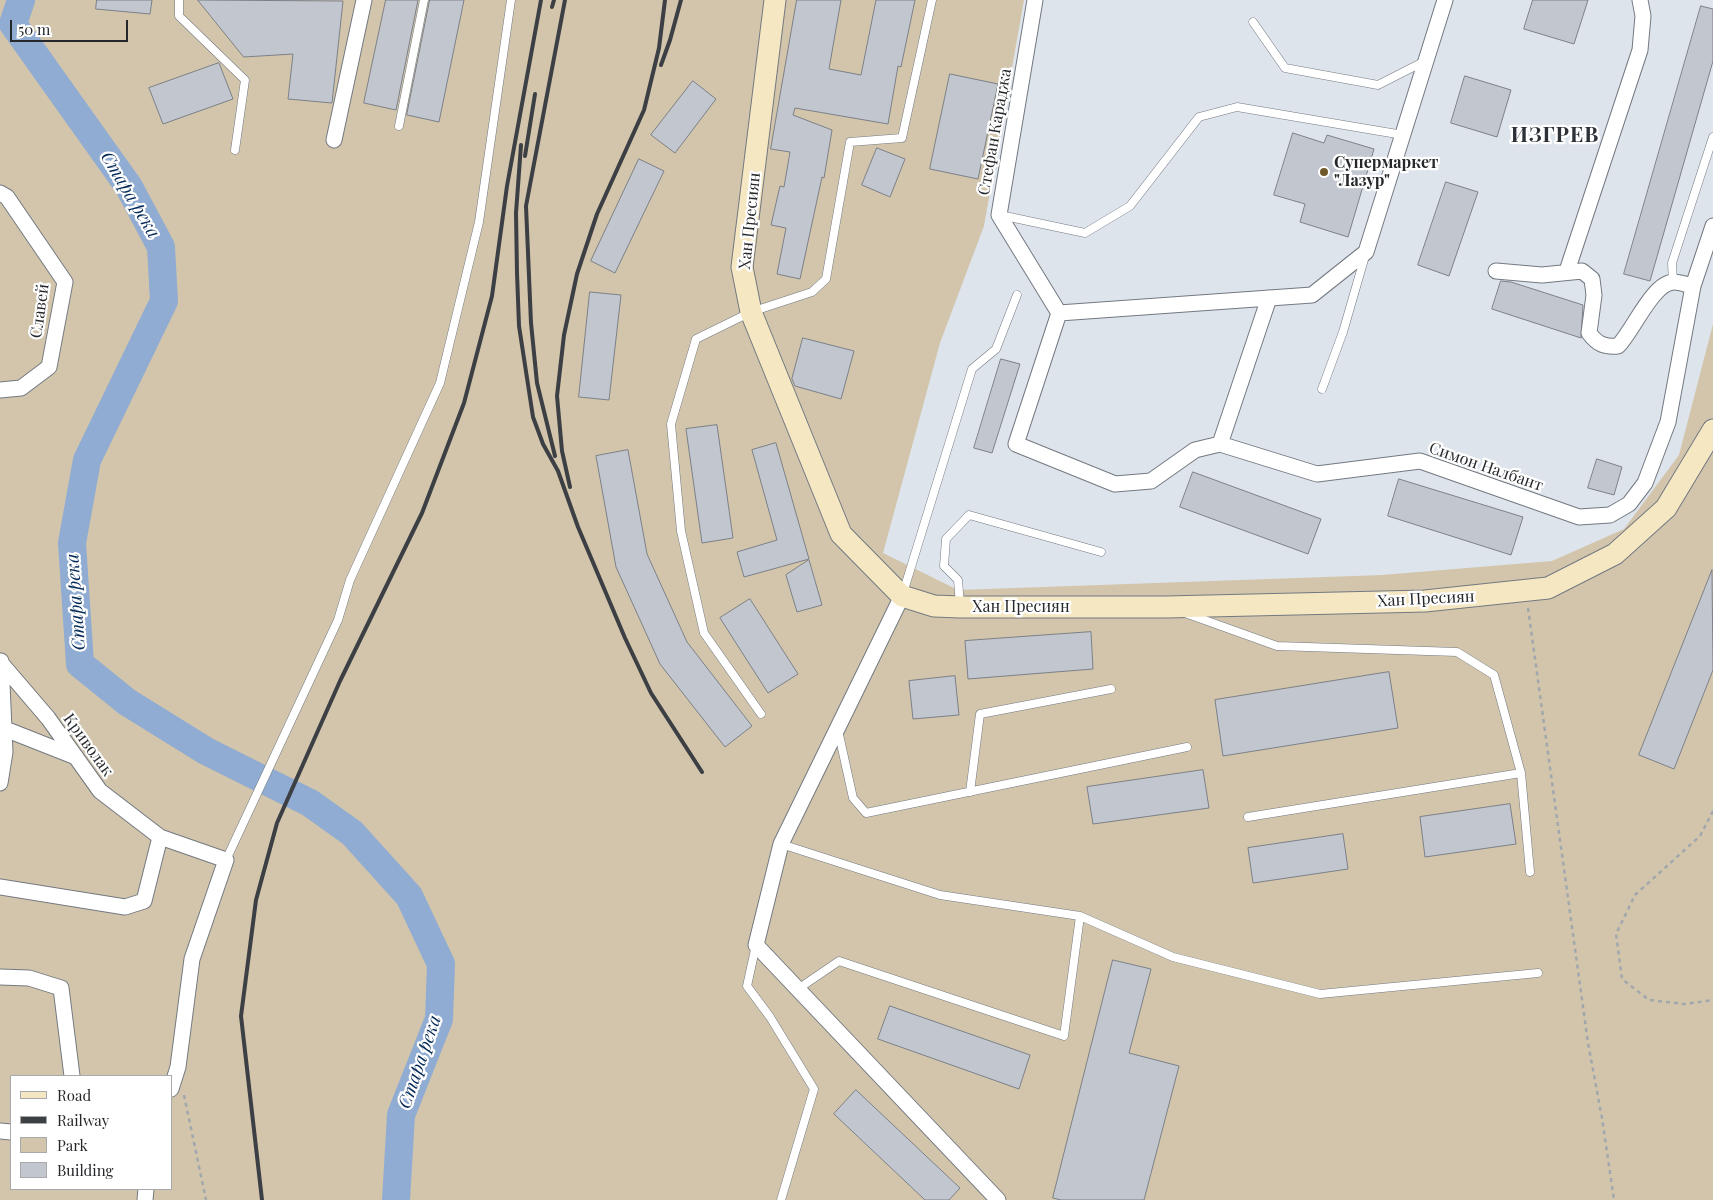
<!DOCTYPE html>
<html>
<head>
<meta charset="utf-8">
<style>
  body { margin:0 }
  #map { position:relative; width:1713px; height:1200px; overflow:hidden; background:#dee4ec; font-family:"Playfair Display",serif }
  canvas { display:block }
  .legend { position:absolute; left:10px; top:1075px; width:162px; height:115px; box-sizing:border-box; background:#fff; border:1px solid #a8a9aa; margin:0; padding:6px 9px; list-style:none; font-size:15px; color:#25272a }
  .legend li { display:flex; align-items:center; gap:10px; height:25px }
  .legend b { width:25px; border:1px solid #a8a9aa }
  .scale { position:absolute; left:10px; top:20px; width:118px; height:22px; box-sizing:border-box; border:2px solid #25272a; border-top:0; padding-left:6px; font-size:15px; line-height:18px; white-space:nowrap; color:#25272a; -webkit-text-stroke:4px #fff; paint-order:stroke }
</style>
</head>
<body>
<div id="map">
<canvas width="1713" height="1200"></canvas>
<ul class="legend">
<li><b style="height:6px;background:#f6e7c3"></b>Road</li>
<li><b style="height:6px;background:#3c3f43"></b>Railway</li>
<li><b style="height:14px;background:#d2c5ab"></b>Park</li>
<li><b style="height:14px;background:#c2c7cf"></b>Building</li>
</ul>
<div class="scale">50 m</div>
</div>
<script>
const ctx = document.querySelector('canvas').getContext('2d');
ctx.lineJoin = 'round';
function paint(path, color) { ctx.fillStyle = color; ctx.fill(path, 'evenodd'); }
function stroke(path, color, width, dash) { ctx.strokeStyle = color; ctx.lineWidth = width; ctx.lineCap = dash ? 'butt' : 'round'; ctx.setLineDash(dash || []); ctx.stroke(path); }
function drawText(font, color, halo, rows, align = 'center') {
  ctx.font = font + ' "Playfair Display",serif'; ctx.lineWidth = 4.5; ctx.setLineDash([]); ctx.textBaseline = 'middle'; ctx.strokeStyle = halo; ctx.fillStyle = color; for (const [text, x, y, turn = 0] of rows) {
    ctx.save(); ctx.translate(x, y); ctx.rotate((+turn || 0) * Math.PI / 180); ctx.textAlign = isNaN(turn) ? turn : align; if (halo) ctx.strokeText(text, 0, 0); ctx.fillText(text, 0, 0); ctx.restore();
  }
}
paint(new Path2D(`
  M0,0H1024L984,226L940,343L883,553L958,590L1382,575L1552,561L1624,529L1679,455L1713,324V1200H0ZM11,1076H171V1189H11Z`), '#d2c5ab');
stroke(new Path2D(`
  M21,0L13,24L129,187L161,247L164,301L87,460L72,543L80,664L127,702L206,751L310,803L352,833L409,896L441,964L439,1019L401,1115L396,1200`), '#90acd2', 28);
const building = new Path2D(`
  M97,0H152L150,14L96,9Z
  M198,0L343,1L332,103L288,99L293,54L244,57Z
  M386,0H418L396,110L364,103Z
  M430,0H464L439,122L407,115Z
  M797,0H841L829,69L861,75L876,0H915L901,67L898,66L888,124L795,108L793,115L832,130L824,178L822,177L800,279L777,274L786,228L771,225L780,186L784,187L790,152L771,149Z
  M1533,0H1588L1574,44L1524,29Z
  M1701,6L1713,9V61L1650,281L1624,274Z
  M219,63L233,99L163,124L149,88Z
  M950,74L998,84L978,179L930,169Z
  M1465,76L1511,90L1497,137L1451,123Z
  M693,81L716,99L675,153L651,135Z
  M1293,133L1324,143L1327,135L1374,149L1348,237L1300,222L1305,204L1274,195Z
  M877,148L905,159L890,197L862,185Z
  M639,159L664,171L615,273L591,261Z
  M1446,182L1478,192L1449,276L1418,265Z
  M1501,281L1511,282L1583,305L1581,338L1492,309Z
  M590,292L621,295L609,400L579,397Z
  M803,338L854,351L841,399L795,386L792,379Z
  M1001,359L1020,364L992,453L974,448Z
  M717,425L733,538L702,543L686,429Z
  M776,443L809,559L744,577L737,552L777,540L752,450Z
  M628,450L647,554L687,642L752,726L725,747L660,664L616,567L596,456Z
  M1597,459L1622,467L1614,495L1588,488Z
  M1193,472L1321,519L1308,554L1180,507Z
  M1399,479L1523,517L1511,555L1388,516Z
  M809,560L822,605L797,612L786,575Z
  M1712,570L1713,670L1674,769L1639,755Z
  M750,599L798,674L768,693L720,618Z
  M1091,632L1093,669L968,679L965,641Z
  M1389,672L1398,728L1223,756L1215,700Z
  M955,676L959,715L913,719L909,681Z
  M1203,770L1209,808L1093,824L1087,787Z
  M1510,804L1516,844L1425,857L1420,817Z
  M1343,834L1348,869L1253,883L1248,848Z
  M1113,960L1151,969L1129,1053L1179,1066L1144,1200H1061L1053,1198Z
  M890,1006L1030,1055L1019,1089L878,1039Z
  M856,1090L960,1188L949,1200H925L834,1114Z`);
paint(building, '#c2c7cf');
stroke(building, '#7c8189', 1);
const lane = new Path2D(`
  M179,0V16L245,80L235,150
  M1253,22L1285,68L1378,85L1425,61
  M399,126L424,0
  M1000,215L1085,233L1130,206L1199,117L1237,107L1403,135
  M1673,282L1672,263L1713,137
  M1322,389L1343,332L1365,256
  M903,593L972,369L996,349L1017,295
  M960,605L958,580L944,566L946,539L969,515L1101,552
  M1185,613L1277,646L1457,652L1494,675L1521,773L1530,872
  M761,714L704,633L681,531L671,424L696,339L751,312L812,292L826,279L850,142L902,138L932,0
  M838,730L853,798L866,813L1187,747
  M970,792L980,714L1111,689
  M1248,817L1521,773
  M781,844L940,895L1080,916L1064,1036L839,961L798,989
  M226,860L338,620L350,580L440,383L479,222L511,0
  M1080,916L1173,957L1320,994L1538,973
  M756,945L747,986L770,1017L814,1089L781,1200`);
const street = new Path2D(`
  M1035,0L999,215L1059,313
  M334,140L364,0
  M0,193L7,197L65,282L49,367L21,388L0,390
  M1496,271L1542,275L1582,271L1592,279L1594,295L1589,333C1598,345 1605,347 1618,346C1633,331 1653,282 1674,282C1680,282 1687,285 1693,286
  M1567,271L1640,50L1643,16L1640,0
  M1059,313L1016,444L1115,484L1151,481L1195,450L1220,444L1317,474L1420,461L1579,517L1610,515L1629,504L1645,483L1668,422L1693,286L1713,226
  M1059,313L1312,295L1366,252L1445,0
  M1220,444L1269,298
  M902,596L781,844L756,945L998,1200
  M0,662L48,718L100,791L160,837
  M5,729L76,757
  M0,783L5,752L1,661
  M0,887L125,907L144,901L160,837L226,860L192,959L178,1067L171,1089
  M0,977L29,978L61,988L72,1076
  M0,1131L11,1132
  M145,1200L146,1189`);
const secondary = new Path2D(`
  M775,0L742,267L751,312L841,534L902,596L934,606L960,607H1166L1425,601L1548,588L1615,554L1666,508L1713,430`);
stroke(lane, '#737980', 9);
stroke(street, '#737980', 17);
stroke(secondary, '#737980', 23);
stroke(new Path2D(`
  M1528,608L1588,1043L1602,1118L1614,1200
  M1713,811L1700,836L1635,895L1616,934L1622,979L1649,1000L1685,1004L1713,1000
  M184,1095L206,1200`), '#a2a7ad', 2.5, [4, 4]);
stroke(lane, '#fff', 8);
stroke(street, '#fff', 15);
stroke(secondary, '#f6e7c3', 21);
stroke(new Path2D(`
  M552,7L554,0
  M661,65L670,40L681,0
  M521,145L516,213L517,273L519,326L533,417L543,444L558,471L578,527L625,638L651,693L702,772
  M525,156L535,94
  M555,456L537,383L531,323L526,206L565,0
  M570,487L562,451L557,396L564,335L577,274L597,214L644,110L659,48L665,0
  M262,1200L241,1016L256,900L277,823L340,681L422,513L464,403L492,296L507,186L541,0`), '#3c3f43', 4);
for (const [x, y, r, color] of [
  [1324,172,5,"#705929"]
]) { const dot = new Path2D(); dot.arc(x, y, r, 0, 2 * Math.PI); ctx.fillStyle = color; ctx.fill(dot); stroke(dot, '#fff', 2); }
drawText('16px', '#25272a', '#fff', [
  ["Стефан Караджа",995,132,-80],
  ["Хан Пресиян",750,221,-84],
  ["Славей",40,311,-82],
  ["Симон Налбант",1486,467,19],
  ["Хан Пресиян",1426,599,-3],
  ["Хан Пресиян",1021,607],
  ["Криволак",88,745,54]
]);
drawText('bold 16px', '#25272a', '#fff', [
  ["Супермаркет",1334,163],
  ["\"Лазур\"",1334,181]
], 'left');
drawText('italic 18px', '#022856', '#fff', [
  ["Стара река",130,195,59],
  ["Стара река",76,602,-94],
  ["Стара река",420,1062,-71]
]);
ctx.letterSpacing = '1px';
drawText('bold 21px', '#2c3037', '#fff', [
  ["ИЗГРЕВ",1555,135]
]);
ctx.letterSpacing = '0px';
</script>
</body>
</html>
